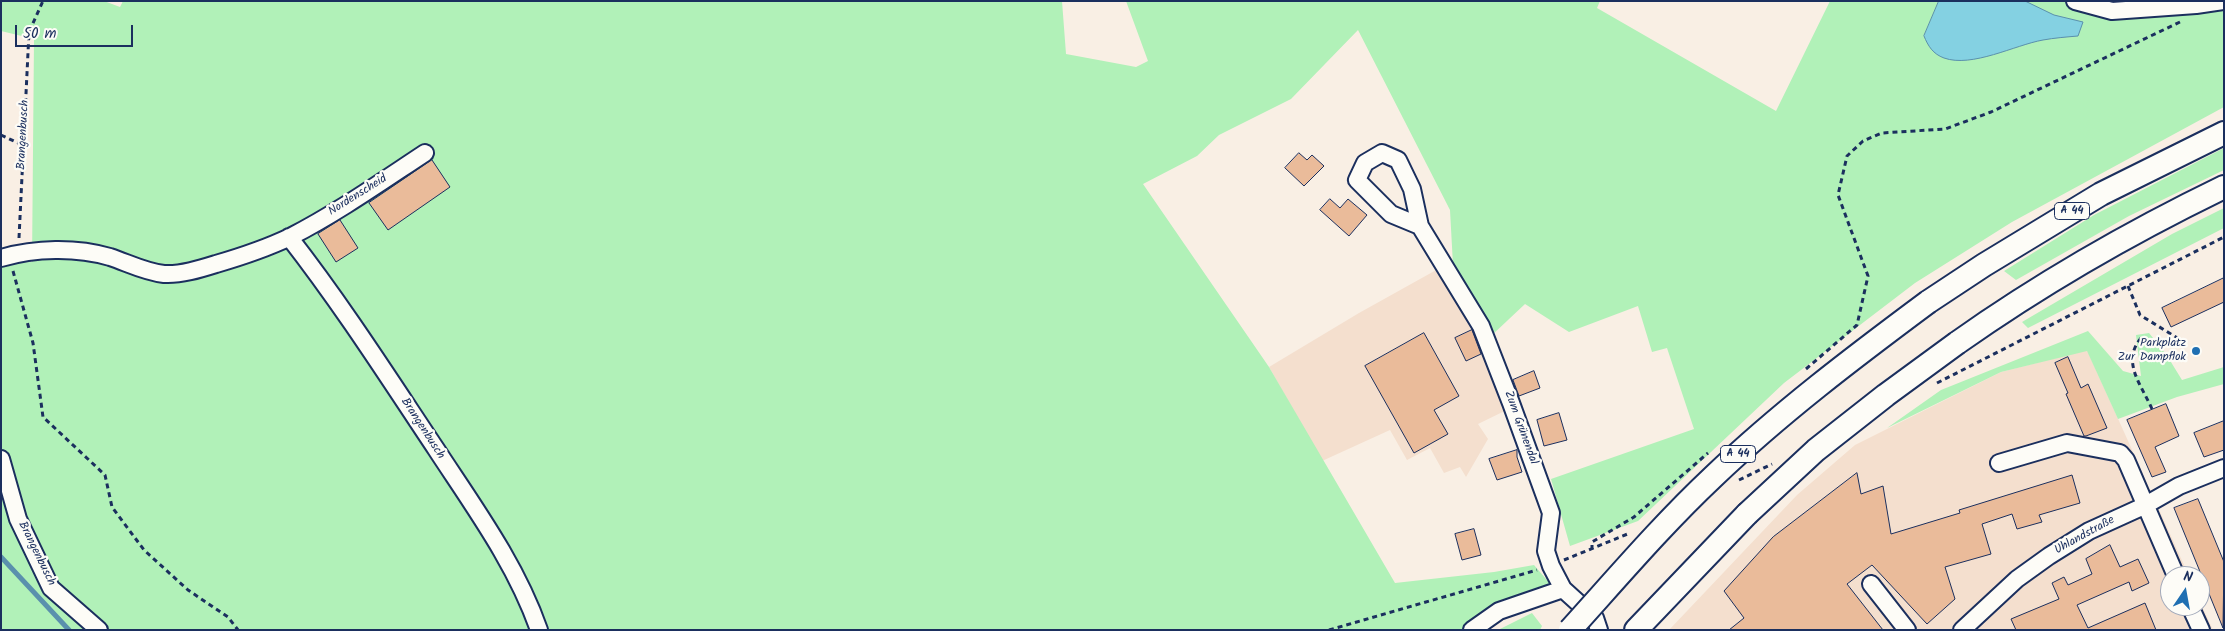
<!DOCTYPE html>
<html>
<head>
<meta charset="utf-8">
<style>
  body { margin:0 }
  #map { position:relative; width:2225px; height:631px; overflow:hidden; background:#f9efe4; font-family:Kalam,sans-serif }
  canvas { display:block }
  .frame { position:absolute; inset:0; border:2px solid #1b2f5e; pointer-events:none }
  .north { position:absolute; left:2160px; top:566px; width:50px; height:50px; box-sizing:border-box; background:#fdfcf7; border:1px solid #a3aaba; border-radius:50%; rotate:12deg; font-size:14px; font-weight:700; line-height:20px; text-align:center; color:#1b2f5e }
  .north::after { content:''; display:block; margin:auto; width:18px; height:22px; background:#1f6fb2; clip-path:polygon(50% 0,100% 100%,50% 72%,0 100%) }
  .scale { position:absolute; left:15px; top:25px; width:118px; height:22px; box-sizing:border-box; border:2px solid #1b2f5e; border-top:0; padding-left:6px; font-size:15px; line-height:18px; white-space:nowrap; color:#1b2f5e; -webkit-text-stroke:4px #fdfcf7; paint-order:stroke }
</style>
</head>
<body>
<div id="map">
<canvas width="2225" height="631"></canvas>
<div class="frame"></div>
<div class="north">N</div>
<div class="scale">50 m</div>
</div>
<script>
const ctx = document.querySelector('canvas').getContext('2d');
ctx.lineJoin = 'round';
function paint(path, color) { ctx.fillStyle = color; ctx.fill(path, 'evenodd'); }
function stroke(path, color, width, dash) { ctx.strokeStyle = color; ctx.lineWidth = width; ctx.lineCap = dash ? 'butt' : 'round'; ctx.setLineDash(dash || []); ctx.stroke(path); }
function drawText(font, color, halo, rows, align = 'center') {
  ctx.font = font + ' Kalam,sans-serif'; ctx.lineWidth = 4.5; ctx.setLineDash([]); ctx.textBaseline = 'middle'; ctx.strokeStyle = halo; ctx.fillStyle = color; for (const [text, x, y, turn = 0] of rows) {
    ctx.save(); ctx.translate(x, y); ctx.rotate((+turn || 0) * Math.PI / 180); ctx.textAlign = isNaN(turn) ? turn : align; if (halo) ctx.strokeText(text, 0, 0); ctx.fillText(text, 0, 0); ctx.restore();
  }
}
paint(new Path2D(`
  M1438,269L1491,336L1512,380L1521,403L1478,424L1488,439L1466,477L1460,467L1444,473L1430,448L1407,460L1390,430L1322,461L1269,367L1359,313Z
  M2087,350L2189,576H2170V606H2200V602L2213,630H1669L1797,495L1855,445L2001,372Z`), '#f4dfce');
paint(new Path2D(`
  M1,1H104L120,7L123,1H1062L1066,54L1136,67L1148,61L1126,1H1600L1597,8L1776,111L1830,1H2111L2148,14L2224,10V107L2012,222L1915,283L1784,383L1638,521L1570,546L1551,479L1694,429L1667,348L1652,352L1638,306L1569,332L1525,304L1491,336L1453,265L1450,210L1358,30L1291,99L1219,135L1197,156L1143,184L1269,367L1395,583L1494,572L1534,565L1552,586L1473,630H1V263L32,262L34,39L1,31Z
  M2224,148V170L2129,216L2016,280L2004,271L2094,215Z
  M2224,208V228L2028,328L2022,322L2172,234Z
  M2088,331L2123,371L2141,376L2136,335L2149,333L2166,354L2182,380L2224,367V384L2177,397L2118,419L2087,351L2001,372L1887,428L1941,390Z
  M1532,613L1542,626L1540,630H1498Z`), '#b1f1b8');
const water = new Path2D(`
  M1939,1H2025L2054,15L2083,22L2078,36C2066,37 2054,38 2043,40C2015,45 1972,68 1944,58C1933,54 1928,46 1924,36Z`);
paint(water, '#84d1e2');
stroke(water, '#5a90ad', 1);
stroke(new Path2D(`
  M1,557L69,630`), '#5a90ad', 5);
const building = new Path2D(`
  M1299,153L1307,160L1312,155L1324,166L1304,186L1285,168Z
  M432,160L450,187L388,230L369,203Z
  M1330,199L1340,208L1348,199L1367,215L1349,236L1320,210Z
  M340,220L358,248L336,262L318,234Z
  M2224,278V302L2171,327L2162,308Z
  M1472,330L1481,354L1466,361L1455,338Z
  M1424,333L1459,396L1434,410L1448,434L1414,453L1365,366Z
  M2068,357L2081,388L2088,384L2107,428L2086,436H2084L2066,394L2068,393L2055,363Z
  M1534,371L1540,388L1519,396L1513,380Z
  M2166,404L2179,436L2155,447L2166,472L2152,477L2127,420Z
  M1559,413L1567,440L1544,446L1537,420Z
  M2224,421V450L2204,457L2194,433Z
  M1517,450V457L1522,472L1497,480L1489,459Z
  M1857,473L1861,494L1883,486L1891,534L1960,513L1959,510L2072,475L2080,503L2039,515L2042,522L2017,529L2012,514L1982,524L1991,554L1945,567L1955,599L1927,624L1872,565L1847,584L1883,630H1729L1744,618L1724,591L1773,537Z
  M2198,499L2224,562L2223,628L2174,508Z
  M1474,529L1481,555L1462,560L1455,534Z
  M2110,545L2120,567L2138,559L2149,583L2132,591L2129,582L2077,605L2088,628L2145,603L2156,630H2016L2011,619L2059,599L2052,583L2064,577L2068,585L2092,574L2086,559Z`);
paint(building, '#eabb9a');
stroke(building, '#1b2f5e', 1);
const minor = new Path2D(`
  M2075,1L2112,11L2196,5L2223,1
  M1420,226L1412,189L1398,160L1382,153L1365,163L1357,180L1391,214L1420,226L1481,326L1511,403L1551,513L1546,551L1551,566L1563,589L1595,618L1599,630
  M289,237C342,305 388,377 436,449C474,507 516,564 539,630
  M1,258C35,248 76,247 110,257C128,263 145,272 164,274C181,275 200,269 216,264C240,257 267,248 290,237C337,213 381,182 425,153
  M1,459L18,519L51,588L99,630
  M1999,463L2067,443L2120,453L2126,460L2176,576
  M1871,584L1907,630
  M2190,606L2201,630
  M1472,630L1499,611L1563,589
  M1962,630L2017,579L2049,556L2089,531L2144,506L2179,486L2224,468`);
const highway = new Path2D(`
  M1928,302L1984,265L2101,194L2224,133
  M1957,343C2042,283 2131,232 2224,187
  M1636,630L1747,514`);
stroke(minor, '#1b2f5e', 20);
stroke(highway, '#1b2f5e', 26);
stroke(new Path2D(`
  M1,135L18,143L24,144
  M19,238L29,32L43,1
  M13,271L33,343L43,417L105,475L112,507L144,550L188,590L228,617L238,630
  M2128,286L2140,315L2179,339
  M1806,369L1857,325L1868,276L1838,195L1847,156L1863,141L1882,133L1945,129L1991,112L2180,22
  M1937,383L2224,237
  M2152,409C2141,384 2121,362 2141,338L2151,343L2156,342
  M1739,480L1772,464
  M1592,550V542L1634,517L1708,453
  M1564,560L1630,533
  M1329,630L1537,570`), '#1b2f5e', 3, [5, 4]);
stroke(minor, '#fdfcf7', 16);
stroke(highway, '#fdfcf7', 22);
const highwayBridge = new Path2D(`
  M1747,514L1816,450L1886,395L1957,343
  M1570,630C1617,578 1662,525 1713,477C1780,413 1854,357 1928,302`);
stroke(highwayBridge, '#1b2f5e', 26, []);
stroke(highwayBridge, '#fdfcf7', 22);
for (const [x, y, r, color] of [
  [2196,351,5,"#1f6fb2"]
]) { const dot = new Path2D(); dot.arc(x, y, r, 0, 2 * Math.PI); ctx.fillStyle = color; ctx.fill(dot); stroke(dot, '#fdfcf7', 2); }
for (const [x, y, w] of [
  [2072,211,35],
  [1738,454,35]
]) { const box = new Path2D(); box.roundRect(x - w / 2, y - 8.5, w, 17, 4); ctx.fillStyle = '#fdfcf7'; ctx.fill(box); stroke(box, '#1b2f5e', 1); }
drawText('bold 11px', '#1b2f5e', null, [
  ["A 44",2072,211],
  ["A 44",1738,454]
]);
drawText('12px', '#1b2f5e', '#fdfcf7', [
  ["Brangenbusch",24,135,-87],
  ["Nordenscheid",358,196,-32],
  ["Zum Grünendal",1520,428,70],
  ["Brangenbusch",422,429,57],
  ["Uhlandstraße",2085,536,-29],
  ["Brangenbusch",36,554,64]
]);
drawText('12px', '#1b2f5e', '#fdfcf7', [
  ["Parkplatz",2186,344],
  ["Zur Dampflok",2186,358]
], 'right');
</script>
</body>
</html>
